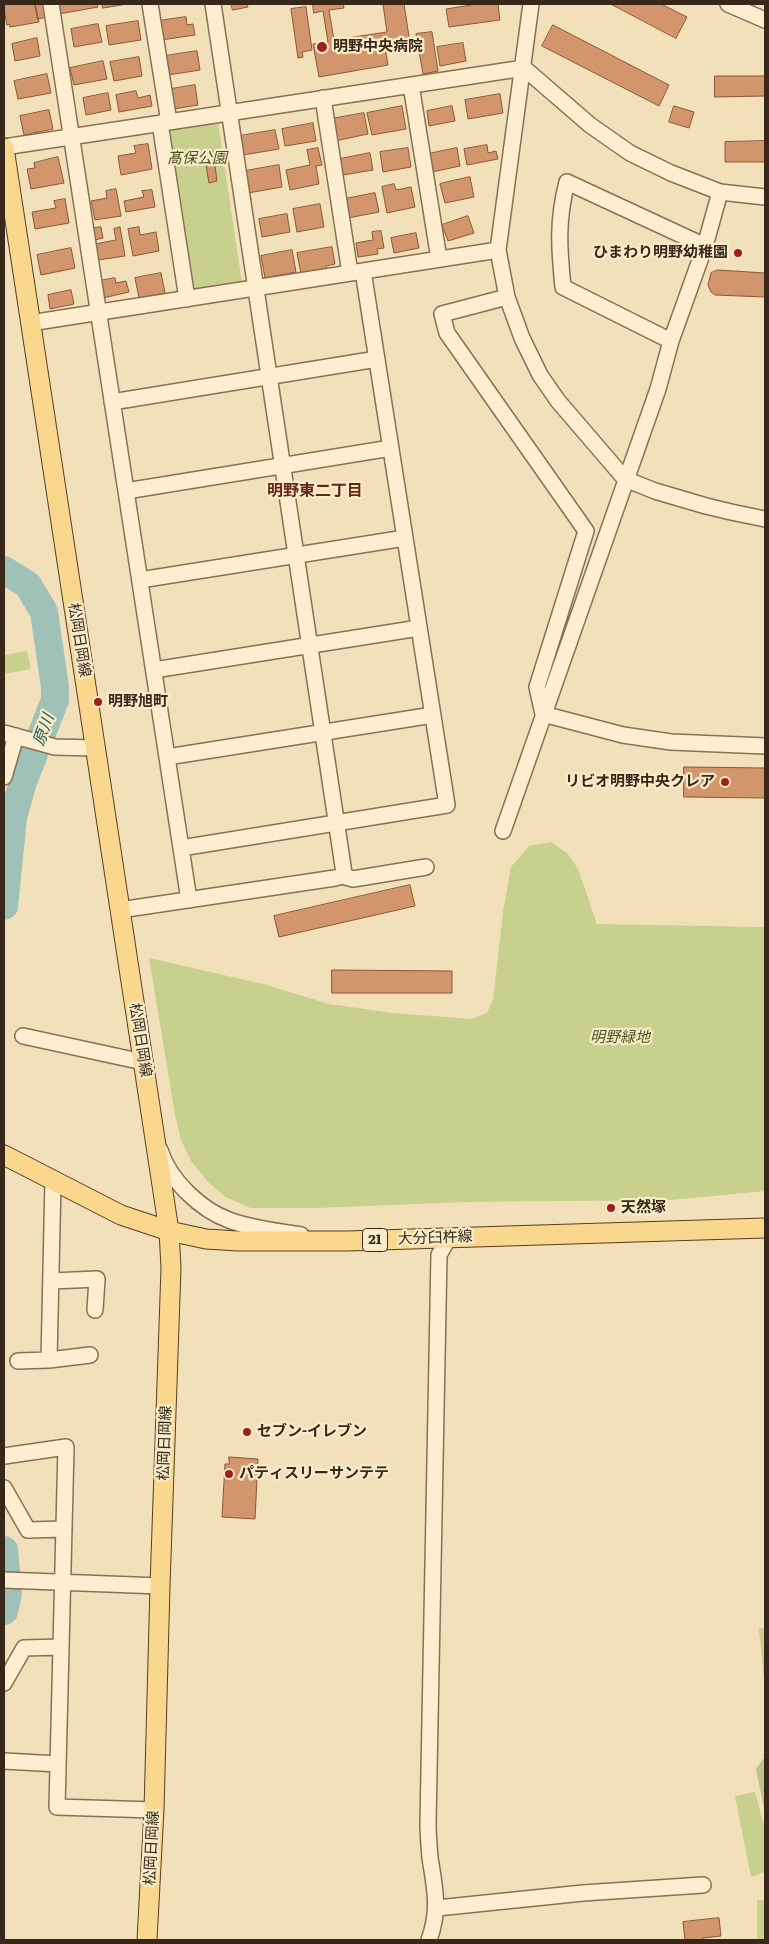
<!DOCTYPE html>
<html>
<head>
<meta charset="utf-8">
<style>
  body { margin:0 }
  #map { position:relative; width:769px; height:1944px; overflow:hidden; background:#f1e0ba; font-family:Literata,serif }
  canvas { display:block }
  .frame { position:absolute; inset:0; border:5px solid #37281a; pointer-events:none }
</style>
</head>
<body>
<div id="map">
<canvas width="769" height="1944"></canvas>
<div class="frame"></div>
</div>
<script>
const ctx = document.querySelector('canvas').getContext('2d');
ctx.lineJoin = 'round';
function paint(path, color) { ctx.fillStyle = color; ctx.fill(path, 'evenodd'); }
function stroke(path, color, width, dash) { ctx.strokeStyle = color; ctx.lineWidth = width; ctx.lineCap = dash ? 'butt' : 'round'; ctx.setLineDash(dash || []); ctx.stroke(path); }
function drawText(font, color, halo, rows, align = 'center') {
  ctx.font = font + ' Literata,"Noto Sans JP",serif'; ctx.lineWidth = 4.5; ctx.setLineDash([]); ctx.textBaseline = 'middle'; ctx.strokeStyle = halo; ctx.fillStyle = color; for (const [text, x, y, turn = 0] of rows) {
    ctx.save(); ctx.translate(x, y); ctx.rotate((+turn || 0) * Math.PI / 180); ctx.textAlign = isNaN(turn) ? turn : align; if (halo) ctx.strokeText(text, 0, 0); ctx.fillText(text, 0, 0); ctx.restore();
  }
}
paint(new Path2D(`
  M218,122L242,283L195,291L190,284L167,136L171,129Z
  M27,651L31,669L4,674V655Z
  M551,842L568,854L578,869L597,924L765,927V1191L672,1200L467,1202L316,1208H251L225,1197L208,1182L191,1161L181,1140L175,1115L149,958L263,984L329,1004L393,1013L472,1019L487,1013L493,1000L503,912L511,867L529,846Z
  M765,1627V1689L759,1629Z
  M755,1792L765,1829V1872L751,1877L735,1796Z
  M757,1900H765V1940H757Z`), '#c8d08e');
paint(new Path2D(`
  M763,1759H765V1813L756,1769Z`), '#bdc38e');
stroke(new Path2D(`
  M4,570L28,585L44,612L55,687V700L23,782L13,817L4,906
  M4,1550L8,1593L4,1611`), '#9fc1b7', 28);
const building = new Path2D(`
  M4,4H35L39,22L10,27L9,24L7,25Z
  M35,4H44L47,17L38,19Z
  M57,4H97L98,7L59,14Z
  M102,4H127L103,8Z
  M231,4H247L248,7L233,10Z
  M313,4H343L344,8L329,10L334,40L387,32L383,4H404L410,43L385,47L388,65L319,77L313,44L328,42L323,11L314,13Z
  M470,4H498L500,20L449,27L446,9L471,5Z
  M611,4H661L687,17L676,38Z
  M306,7L312,50L302,52L303,57L298,58L291,9Z
  M186,17L187,25L193,24L195,35L161,40L158,21Z
  M138,21L141,40L109,45L106,26Z
  M98,24L102,42L74,47L71,29Z
  M553,25L669,85L659,106L542,46Z
  M432,32L438,71L423,74L416,34Z
  M37,38L40,56L15,61L12,44Z
  M463,43L466,61L440,66L437,47Z
  M197,51L200,70L168,75L165,56Z
  M139,57L142,76L114,81L110,62Z
  M103,61L107,79L74,85L70,68Z
  M47,74L51,93L18,99L14,81Z
  M715,76H765V96L715,97Z
  M195,85L198,105L174,109L171,89Z
  M136,91L138,98L150,95L152,106L119,112L116,95Z
  M108,93L111,110L86,115L83,98Z
  M500,94L503,113L468,119L465,100Z
  M402,106L406,129L372,135L367,113Z
  M452,106L455,121L429,126L427,111Z
  M674,106L694,112L689,128L669,122Z
  M49,110L53,129L24,135L20,116Z
  M364,113L368,134L335,141L331,119Z
  M313,123L316,141L285,146L282,129Z
  M275,130L279,149L243,155L240,136Z
  M765,141V162H725V142Z
  M148,144L152,169L121,175L118,156L136,153L134,146Z
  M487,145L488,153L496,151L498,159L467,165L464,149Z
  M318,148L322,165L316,166L319,184L290,190L286,170L310,165L307,150Z
  M408,148L411,167L383,172L380,152Z
  M457,148L460,166L432,172L428,154Z
  M213,151L217,181L209,183L204,152Z
  M370,153L373,170L343,175L340,159Z
  M58,157L64,183L31,189L27,169L35,168L34,163Z
  M279,165L282,187L248,193L245,171Z
  M470,177L474,197L445,203L440,184Z
  M394,184L396,190L411,187L415,207L387,213L382,187Z
  M116,189L121,216L95,220L91,201L107,198L106,191Z
  M152,190L155,207L126,212L124,201L144,197L142,191Z
  M375,193L379,212L348,218L345,199Z
  M65,199L69,223L35,229L32,212L56,208L54,201Z
  M320,204L324,227L297,232L293,209Z
  M287,214L290,232L262,237L259,219Z
  M468,216L474,233L448,241L442,225Z
  M101,227L103,238L91,241L89,229Z
  M120,227L125,256L98,260L95,244L116,240L114,229Z
  M139,227L140,235L156,232L159,251L133,256L128,229Z
  M381,231L384,248L377,249L378,254L358,257L356,243L373,240L372,232Z
  M416,233L419,248L394,253L391,238Z
  M332,247L335,264L326,266L327,270L301,274L297,253Z
  M71,248L75,268L41,275L37,255Z
  M292,250L296,272L265,278L261,256Z
  M718,270L765,273V297L715,295L711,292L708,285L711,273Z
  M161,273L165,293L139,298L135,278Z
  M115,278L116,283L126,281L129,292L103,298L99,281Z
  M71,290L74,304L50,309L48,295Z
  M684,767L765,768V798L684,797Z
  M410,885L415,906L279,937L274,916Z
  M332,970L452,971V993H332Z
  M229,1457L258,1459L255,1519L222,1517L225,1464H229Z
  M719,1918L721,1936L703,1938V1940H685L683,1922Z`);
paint(building, '#d3966c');
stroke(building, '#8a5837', 1);
const minor = new Path2D(`
  M51,4L189,900
  M150,4L169,122
  M531,4L498,250L507,297L522,338L540,375L558,401L625,479L655,491L706,506L731,512L765,519
  M728,4L765,20
  M411,85L439,259
  M323,98L350,273
  M160,123L187,299
  M4,147L524,68L590,125L630,153L671,173L720,192L765,197
  M507,297L442,314L447,333L586,531L537,687L543,714
  M30,323L498,250
  M671,341L563,287C559,248 557,221 567,182L705,246
  M112,402L377,359
  M126,491L391,448
  M140,580L405,538
  M154,670L419,628
  M543,714L623,735L671,742L765,746
  M4,733L55,747L95,748
  M167,757L433,715
  M4,777L16,736
  M503,831L658,389L671,341L705,246L720,192
  M181,848L447,805L363,271
  M342,876L353,879L426,867
  M120,910L335,878L339,877L344,873L213,4
  M23,1036L143,1062
  M160,1150C169,1180 201,1210 229,1220C252,1229 277,1231 301,1235
  M52,1281L97,1279L95,1310
  M49,1360L90,1355
  M18,1361L49,1360L53,1181
  M4,1456L66,1447L57,1807L154,1810
  M4,1488L28,1530L64,1529
  M4,1580L160,1586
  M4,1683L24,1648L61,1647
  M4,1761L58,1764
  M437,1908L583,1893L703,1885
  M429,1940C440,1910 435,1889 430,1858C429,1846 428,1834 428,1823L439,1255L449,1237`);
const major = new Path2D(`
  M4,148L169,1231L171,1268L160,1586L154,1810L147,1940
  M4,1155L121,1215L169,1231L206,1239L238,1241H347L765,1228`);
stroke(minor, '#897053', 18);
stroke(major, '#563d28', 21);
stroke(minor, '#fceece', 15);
stroke(major, '#f9d78d', 19);
for (const [x, y, r, color] of [
  [322,47,6,"#9d1e20"],
  [738,253,5,"#9d1e20"],
  [98,702,5,"#9d1e20"],
  [725,782,5,"#9d1e20"],
  [611,1208,5,"#9d1e20"],
  [247,1432,5,"#9d1e20"],
  [229,1474,5,"#9d1e20"]
]) { const dot = new Path2D(); dot.arc(x, y, r, 0, 2 * Math.PI); ctx.fillStyle = color; ctx.fill(dot); stroke(dot, '#f8ebca', 2); }
for (const [x, y, w] of [
  [375,1240,25]
]) { const box = new Path2D(); box.roundRect(x - w / 2, y - 11.5, w, 23, 4); ctx.fillStyle = '#f8ebca'; ctx.fill(box); stroke(box, '#37281a', 1); }
drawText('bold 14px', '#37281a', null, [
  ["21",375,1240]
]);
drawText('bold 15px', '#37281a', '#f8ebca', [
  ["明野中央病院",333,47],
  ["ひまわり明野幼稚園",728,253,"right"],
  ["明野旭町",108,702],
  ["リビオ明野中央クレア",715,782,"right"],
  ["天然塚",621,1208],
  ["セブン-イレブン",257,1432],
  ["パティスリーサンテテ",239,1474]
], 'left');
drawText('italic 15px', '#48551e', '#f8ebca', [
  ["髙保公園",197,159],
  ["明野緑地",620,1038]
]);
drawText('15px', '#37281a', '#f8ebca', [
  ["松岡日岡線",79,640,81],
  ["松岡日岡線",140,1040,81],
  ["大分臼杵線",435,1238,-2],
  ["松岡日岡線",165,1443,-88],
  ["松岡日岡線",152,1848,-87]
]);
drawText('bold 16px', '#672615', '#f8ebca', [
  ["明野東二丁目",315,491]
]);
drawText('italic 16px', '#275855', '#f8ebca', [
  ["原川",44,730,-70]
]);
</script>
</body>
</html>
